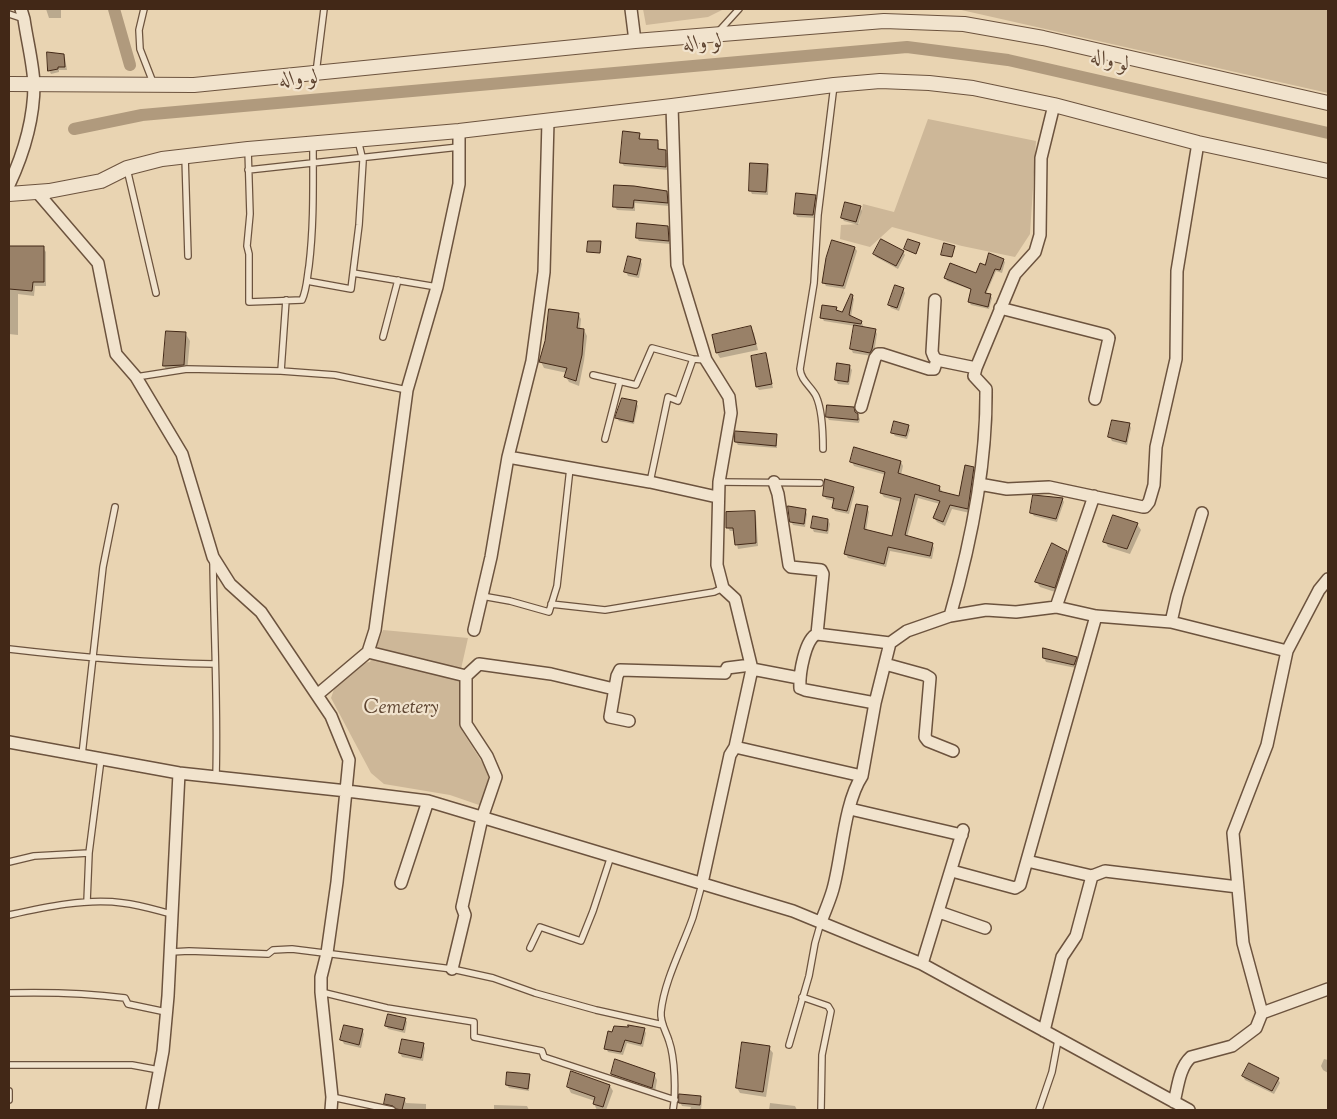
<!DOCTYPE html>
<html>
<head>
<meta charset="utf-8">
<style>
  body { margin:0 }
  #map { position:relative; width:1337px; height:1119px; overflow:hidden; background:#e9d4b2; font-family:"Sorts Mill Goudy",serif }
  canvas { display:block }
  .frame { position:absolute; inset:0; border:10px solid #422817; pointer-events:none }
</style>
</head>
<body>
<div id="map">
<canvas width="1337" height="1119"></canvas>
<div class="frame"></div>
</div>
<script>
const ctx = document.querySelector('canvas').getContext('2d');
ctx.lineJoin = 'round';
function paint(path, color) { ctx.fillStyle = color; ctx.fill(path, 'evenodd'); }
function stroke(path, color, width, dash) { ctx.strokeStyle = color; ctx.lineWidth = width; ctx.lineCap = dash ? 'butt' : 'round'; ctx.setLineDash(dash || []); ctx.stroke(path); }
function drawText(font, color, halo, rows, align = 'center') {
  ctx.font = font + ' "Sorts Mill Goudy",Amiri,serif'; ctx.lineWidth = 4.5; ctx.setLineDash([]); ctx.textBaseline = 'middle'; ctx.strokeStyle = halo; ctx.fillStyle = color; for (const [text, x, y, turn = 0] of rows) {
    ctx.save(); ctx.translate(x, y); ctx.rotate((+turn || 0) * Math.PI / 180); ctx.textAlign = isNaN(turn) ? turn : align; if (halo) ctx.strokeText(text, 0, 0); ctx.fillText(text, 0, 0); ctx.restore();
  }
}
paint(new Path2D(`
  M643,9H724L708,17L646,25Z
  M957,9H1328V93Z
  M928,119L1036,141L1030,234L1015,257L962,246L892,227L870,247L840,239L841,225L859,224L863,204L894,212Z
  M383,630L468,638L459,678V726L492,778L482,806L450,795L384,784L371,773L331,698L342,666L370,662Z`), '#cdb798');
paint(new Path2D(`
  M46,9H61V18H49Z
  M63,55L65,58L67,70H59V72L51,74L49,70Z
  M639,134L641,140L657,141L659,144V150L665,151L667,154L668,170L624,166L622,163Z
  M767,166L769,169L768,195L752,194L750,190Z
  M615,187L666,192L668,196L669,206L635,203V211L617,210L615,207Z
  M815,196L817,199L815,218L797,217L795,213Z
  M860,207L862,211L858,225L844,221L842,218Z
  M668,227L670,230V244L639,241L637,238Z
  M9,247L43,248L46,252V286H35L34,296L18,294V335L9,334Z
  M855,248L857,251L845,289L826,286L824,283Z
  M903,252L905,255L898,269L876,257L874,254Z
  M640,260L642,264L639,278L628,276L626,272Z
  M1003,260L1005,262L1002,273L996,271L986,294L990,295L992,298L989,309L971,305L969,302L972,290L947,281L946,278L976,274L986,267Z
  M903,289L905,293L899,311L891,308L889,305Z
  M852,296L854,299L851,317L861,322L863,325V328L875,330L877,334L874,353L872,356L853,353L851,349L855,326L824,321L822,318L836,308L838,312L842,314Z
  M578,314L581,319L580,330H584L587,336L584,361L579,386L569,382L566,377L567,373L544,368L541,362Z
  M751,328L754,333L758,350L720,358L717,353Z
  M167,332L185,333L190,341L187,372L169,374L164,366Z
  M766,355L773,388L759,390L757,387Z
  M849,366L852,370L849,385L838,384L836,380Z
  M636,403L638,406L634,424L619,421L617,418Z
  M857,415L860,419L859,423L829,420L827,417Z
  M1129,424L1131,428L1127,445L1112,441L1110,437Z
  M908,426L910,430L907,439L895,436L893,433Z
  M776,435L777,438V448L738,445L736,442Z
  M852,462H901L903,466L901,475L939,487L942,491L941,493L960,497L973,468L976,473L970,513L952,509L945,526L937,522L934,518L940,504L918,498L907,537L932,544L934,548L932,559L890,551L886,567L848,558L845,553L867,508L869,512L866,531L893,537L901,502L884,497L881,493L886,475L854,466Z
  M853,488L855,491L849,514L835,511L833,508L834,501L826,499L824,495Z
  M1062,499L1064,502L1057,522L1034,516L1031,512Z
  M805,510L807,514L805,527L793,525L791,521Z
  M754,512L756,516L758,546L738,549L734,531H730L728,528Z
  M1114,517L1137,524L1141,530L1130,554L1108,547L1105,541Z
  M828,520L830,524L828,534L814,532L812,528Z
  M1066,552L1070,558L1058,593L1040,587L1036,581Z
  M1044,658H1076L1078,662L1076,668L1046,662Z
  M405,1019L407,1022L405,1033L388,1029L386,1025Z
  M362,1030L364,1034L361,1048L344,1044L342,1040Z
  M644,1030L646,1033L643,1047L627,1043L623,1055L608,1052L606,1048Z
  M423,1044L425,1048L423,1061L402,1057L400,1053Z
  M769,1048L773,1053L766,1097L740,1093L737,1088Z
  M1324,1059L1328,1060V1073L1323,1070L1321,1066Z
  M612,1074H654L657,1080L655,1092L616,1080Z
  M529,1075L530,1078L529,1091L509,1088L507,1085Z
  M1243,1076L1278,1079L1280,1083L1274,1094L1245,1080Z
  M610,1086L613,1091L606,1110H597L594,1104L595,1101L571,1093L568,1087Z
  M700,1097L702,1100L701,1110H690L691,1107L682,1106L680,1102Z
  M404,1099L406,1103L426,1104V1110H398L396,1108L386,1106L385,1103Z
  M770,1103L795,1106L797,1110H769Z
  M494,1105L527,1106L529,1110H494Z`), '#0003');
stroke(new Path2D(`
  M114,9L130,65
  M74,129L142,115L907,47L1008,60L1328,133`), '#b09a7d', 12);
const building = new Path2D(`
  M47,52L64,54L65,67H58V69L48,71Z
  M623,131L640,133L639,139L658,140V149L666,150V167L620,163Z
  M750,163L768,164L766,192L749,191Z
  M614,185L634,186L667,191L668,203L634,200L633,208L613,207Z
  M796,193L816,195L813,215L794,214Z
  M845,202L861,206L856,222L841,218Z
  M637,223L668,226L669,241L636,238Z
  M881,239L904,251L896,266L873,254Z
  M908,239L920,243L916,254L904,249Z
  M832,240L855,247L843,286L822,283L826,258Z
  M588,241H601L600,253L587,252Z
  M944,243L955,246L952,257L941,255Z
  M9,246H44V282H33L32,291L9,289Z
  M989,253L1004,259L1000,270L995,269L985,293L991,294L988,307L968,302L971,289L944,278L950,263L976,273L980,263L985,265Z
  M628,256L641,259L637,275L624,272Z
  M895,285L904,288L897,308L888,305Z
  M851,294L853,295L849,315L862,321L861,324L820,318L822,305L837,307L836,310L842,312Z
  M549,309L579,313L577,328L584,329L582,355L576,381L564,377L567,368L539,362L545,341Z
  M854,325L876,329L872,349L870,353L850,349Z
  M751,326L756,344L716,353L712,335Z
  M166,331L186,332L184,365L163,366Z
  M766,353L772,384L756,387L751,356Z
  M837,363L850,365L848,382L835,380Z
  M622,398L637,401L633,422L615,418Z
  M827,405L854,407L855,412L858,414V420L826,417Z
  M1112,420L1130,423L1126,442L1108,437Z
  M894,421L909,425L906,436L891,433Z
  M735,431L777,434L776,446L735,442Z
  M854,447L901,461L898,473L940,486L939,491L959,496L965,465L974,467L968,509L950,505L943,522L933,518L940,501L915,494L905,535L933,543L930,556L888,547L884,564L844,554L856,504L868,506L864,529L892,536L901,498L880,493L885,472L850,462Z
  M825,479L854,487L847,511L832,508L834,498L823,496Z
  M1033,495L1063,498L1056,519L1030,513Z
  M788,506L806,509L804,524L790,522Z
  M755,511L756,543L735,545L733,528H726V512Z
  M1113,515L1138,523L1127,549L1103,542Z
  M813,516L828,519L827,531L811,528Z
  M1052,543L1067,551L1055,588L1035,582Z
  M1043,648L1077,657L1074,665L1043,658Z
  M388,1014L406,1018L403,1030L385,1026Z
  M344,1025L363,1029L359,1045L340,1040Z
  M628,1025L645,1028L641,1044L625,1040L621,1052L604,1049L608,1031L612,1032L614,1026L628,1027Z
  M402,1039L424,1043L421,1058L399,1053Z
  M742,1042L770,1046L763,1092L736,1088Z
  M615,1059L655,1073L652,1088L611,1074Z
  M1249,1063L1279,1078L1272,1091L1242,1076Z
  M571,1071L610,1085L603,1107L593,1104L595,1097L567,1087Z
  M507,1072L530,1074L528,1089L506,1085Z
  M386,1094L405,1098L402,1110L396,1109L393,1106L384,1104Z
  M679,1094L701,1096L700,1105L679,1103Z`);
paint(building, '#998168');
stroke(building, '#422817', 1);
const service = new Path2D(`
  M144,9L139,30L140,49L154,85
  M9,14L24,19
  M719,31L739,9
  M316,73L324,9
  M248,149L250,214L247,246L249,254V302L302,300C307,289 307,277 309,266C314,225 313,185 313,144
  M185,156L188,256
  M127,169L156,293
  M248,170L459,147
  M353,273L437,287
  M307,281L351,289L359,225L363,161L358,140
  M383,337L398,280
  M281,371L286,300
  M593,375L636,385L652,348L693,359L706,360
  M136,377L187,369L281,371L335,375L407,390
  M605,439L620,381
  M823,449C823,434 822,409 816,396C811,386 801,381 800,369L814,283L818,215L834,85
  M650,482L668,397L678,401L693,359
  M719,482L820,483
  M213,562C214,634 218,706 216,777
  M482,596L510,601L549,612L557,586L570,468
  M551,604L605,610L714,592L723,588
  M9,649C77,657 145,663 214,664
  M82,755L103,567L115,507
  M9,862L34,856L89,853
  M87,902L89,853L101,759
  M9,915C45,907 86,898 123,903C140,905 156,910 172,914
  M530,948L540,927L581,941L593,911L611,856
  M171,952L189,951L268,954L273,950L292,949L452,969L493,978L535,993L596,1010L663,1025
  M321,992L387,1008L474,1022V1037L542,1051L544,1057L675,1100
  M9,993C48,992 86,993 125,998L128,1004L166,1012
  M802,997L828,1006L831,1011L822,1055L821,1110
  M789,1045L809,976L815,943L821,922
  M9,1065H132L159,1070
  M9,1091V1100
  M332,1097L392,1110
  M673,1110C676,1093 675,1058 669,1041C666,1031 660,1023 661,1012C664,981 683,946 693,917C696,906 699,895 702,884
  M1039,1110L1052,1072L1058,1040`);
const minor = new Path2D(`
  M631,9L635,41
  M672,106L677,265L706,360L729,397L731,413L719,482L717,565L723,588L735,599L752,669L735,747L730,755L702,883
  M9,185C23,155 34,118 34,84C33,63 27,40 24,19L21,9
  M37,192L98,263L116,354L136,377L182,454L213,557L230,584L261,612L331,716L349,760L337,882L327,953L321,977V992L332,1097L331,1110
  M935,300L932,352L934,357L937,360L976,368
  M1000,308L1106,335L1109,338L1095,399
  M861,407L875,358L878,354H882L929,369H934L937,360
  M508,457L650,482L717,497
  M774,482L778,494L789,565L791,567L821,570L823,574L817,634
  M979,484L1007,489L1049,487L1143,507H1145L1149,502L1154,485L1156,447L1176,359L1177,271L1198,143
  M1056,607L1094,496
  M950,616C971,543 987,465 986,389L974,376L976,368L1015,274L1035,252L1040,235L1041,158L1054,105
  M1171,622L1287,651
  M474,630L491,557L508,457L532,361L544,272L548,121
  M368,652L466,676L479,664L551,674L614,689
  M885,664L925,675L930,678L925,737L928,741L953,751
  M752,669L799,678
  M317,695L368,652L375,630L407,390L437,287L459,184V131
  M875,703L805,690L800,688C799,674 805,639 817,634L890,643
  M629,721L610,717L617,676L620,670L725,673L727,668L751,665
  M9,742L179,773L347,791L428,801L793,911L922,964L1189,1110
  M735,747L862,776
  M850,809L962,835
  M1027,861L1092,876L1105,871L1238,887
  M952,871L1015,888L1020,885L1096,616
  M401,883L428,801
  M939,912L985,928
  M821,922C825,911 830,900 833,889C842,857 844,803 862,776L875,703L890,643L907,631L950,616L986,610L1016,612L1056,607L1096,616L1171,622L1177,596L1202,513
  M922,964L963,830
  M452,969L465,915L462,907L482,818L496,777L487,756L466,724V676
  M1262,1013L1328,989
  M1044,1031L1062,957L1076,936L1092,876
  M1174,1102C1178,1087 1179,1068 1191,1057L1232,1046L1256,1028L1262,1013L1243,943L1233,833L1267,745L1287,651L1319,590L1328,579
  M152,1110L163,1051L168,996L179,773`);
const tertiary = new Path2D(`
  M9,84L194,85L635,41L884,21L964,24L1043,38L1328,103
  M9,194L49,191L101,181L127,168L162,159L248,149L459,131L672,106L834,85L880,81L929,83L973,88L1054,105L1198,143L1328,171`);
stroke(service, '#6c533e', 8);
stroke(minor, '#6c533e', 14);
stroke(tertiary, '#6c533e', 16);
stroke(service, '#f1e3cd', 5.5);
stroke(minor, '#f1e3cd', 11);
stroke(tertiary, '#f1e3cd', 14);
drawText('italic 20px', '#5e4531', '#f1e3cd', [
  ["Cemetery",401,710]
]);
drawText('italic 21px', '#5e4430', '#f1e3cd', [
  ["لو واله",703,45,-5],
  ["لو واله",1110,63,13],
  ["لو واله",299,81,-5]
]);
</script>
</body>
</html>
